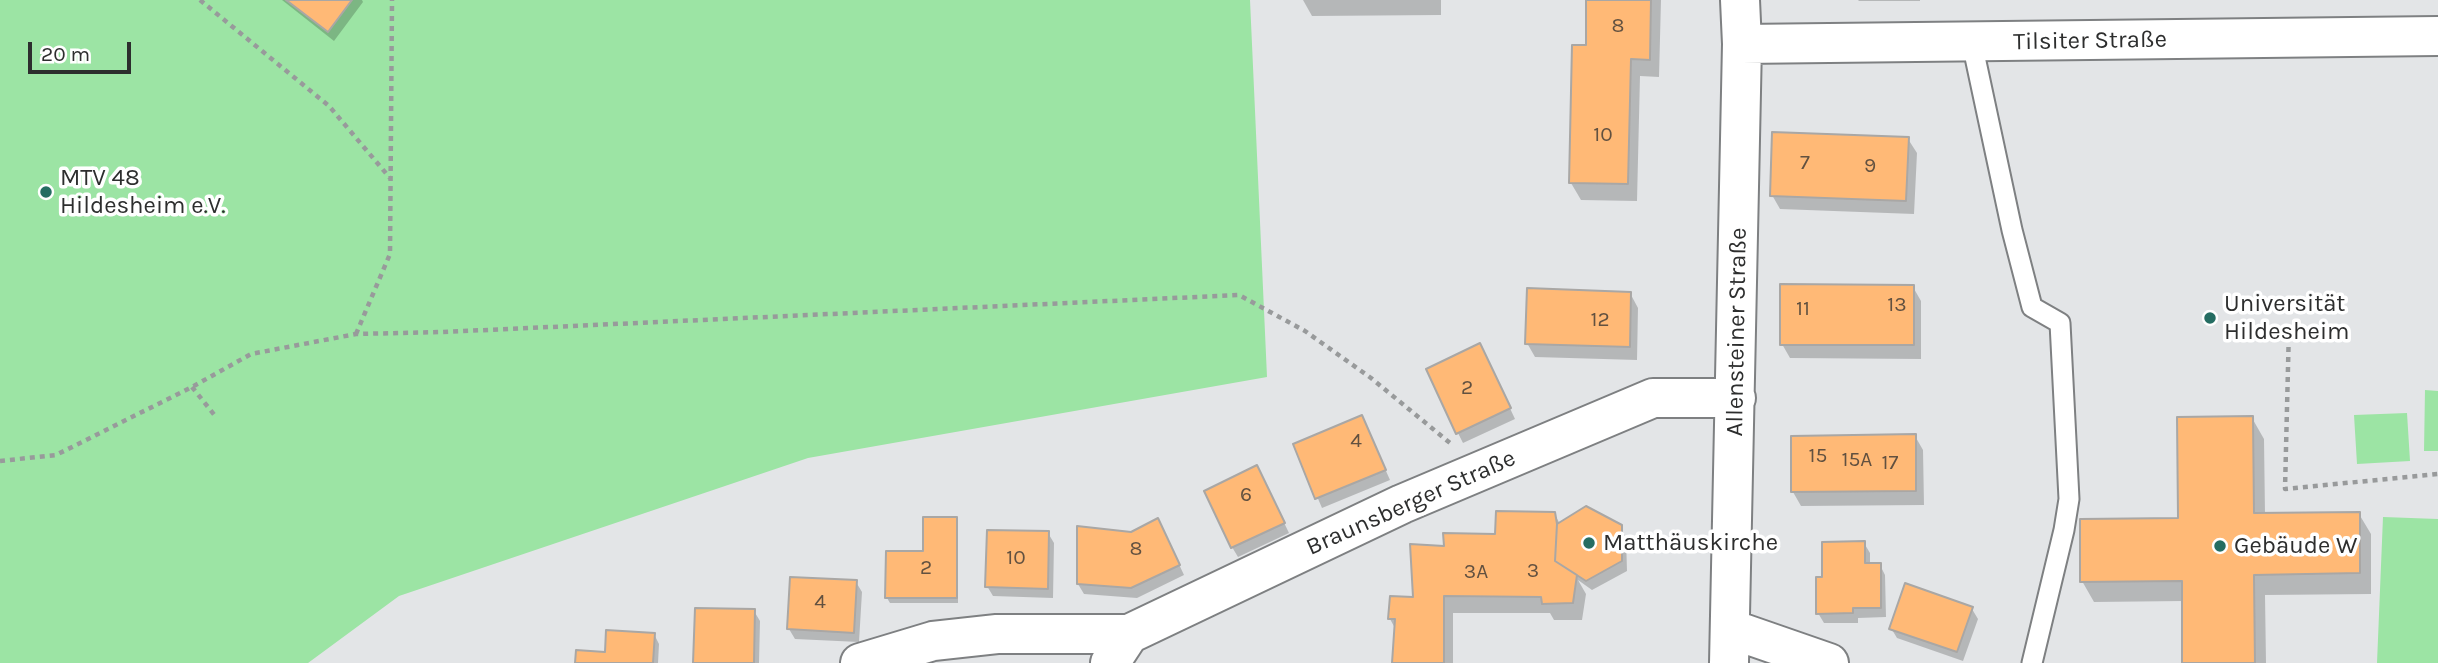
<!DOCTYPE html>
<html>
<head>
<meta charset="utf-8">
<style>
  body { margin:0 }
  #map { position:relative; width:2438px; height:663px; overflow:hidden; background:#e3e5e7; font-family:Karla,sans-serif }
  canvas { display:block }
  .scale { position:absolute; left:28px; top:42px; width:103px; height:32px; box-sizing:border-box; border:4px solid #2d2e2e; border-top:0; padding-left:9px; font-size:21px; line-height:24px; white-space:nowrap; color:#2d2e2e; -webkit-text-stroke:5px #fff; paint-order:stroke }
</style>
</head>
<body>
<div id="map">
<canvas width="2438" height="663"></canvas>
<div class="scale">20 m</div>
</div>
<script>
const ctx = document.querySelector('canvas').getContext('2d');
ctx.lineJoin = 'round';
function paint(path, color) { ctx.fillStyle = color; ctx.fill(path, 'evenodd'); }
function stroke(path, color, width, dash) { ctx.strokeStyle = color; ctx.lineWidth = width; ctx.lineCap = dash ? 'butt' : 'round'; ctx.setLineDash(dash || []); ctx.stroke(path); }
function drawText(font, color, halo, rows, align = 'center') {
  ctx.font = font + ' Karla,sans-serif'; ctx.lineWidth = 7; ctx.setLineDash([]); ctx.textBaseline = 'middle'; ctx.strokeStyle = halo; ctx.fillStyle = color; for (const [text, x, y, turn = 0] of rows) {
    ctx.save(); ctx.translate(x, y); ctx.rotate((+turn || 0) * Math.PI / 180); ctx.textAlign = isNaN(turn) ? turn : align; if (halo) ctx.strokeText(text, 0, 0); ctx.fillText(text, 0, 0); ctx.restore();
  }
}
paint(new Path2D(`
  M0,0H1250L1267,377L808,458L399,596L308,663H0Z
  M2425,390L2438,391V451H2424Z
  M2407,413L2410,461L2357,464L2354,415Z
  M2383,517L2438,519V663H2377Z`), '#9ce4a4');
paint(new Path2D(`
  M282,0H362L363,2L334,41Z
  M1303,0H1441V15L1312,16Z
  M1588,0H1661L1659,77L1640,76L1637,201L1581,200L1571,183L1587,47Z
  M1858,0H1920V1H1859Z
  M1908,139L1917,153L1914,214L1780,209L1772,195Z
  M1913,287L1921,301V359L1790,358L1782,344Z
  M1630,293L1638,308L1637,360L1535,357L1527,343Z
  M1485,355L1515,419L1463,443L1458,433Z
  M1362,417L1390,480L1322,508L1295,445Z
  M2252,418L2264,439L2265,514H2359L2371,534V594L2265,595L2266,663H2184V601L2094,602L2082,581L2180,519Z
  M1915,436L1923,450L1924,505L1801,506L1793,492Z
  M1262,477L1289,533L1238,557L1232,547Z
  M1554,513L1560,524L1620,527L1626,537L1627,571L1592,590L1578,580L1586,594L1582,620H1554L1550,613H1453V663H1394L1396,630L1390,619L1415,598L1446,547L1497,535Z
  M956,519L958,524V603H890L887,598L924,552Z
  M1163,530L1184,575L1137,598L1084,594L1078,584L1132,533Z
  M1048,533L1054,543L1053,598L993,596L987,586Z
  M1864,543L1870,553V565H1880L1885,575L1886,617L1858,618V623H1824L1818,613L1824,579Z
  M856,582L862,592L859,642L795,639L789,629Z
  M1972,609L1978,619L1963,661L1897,638L1891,628Z
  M754,611L760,621L759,663H695Z
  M654,634L659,644L658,663H577L607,654Z`), '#0003');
const building = new Path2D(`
  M286,0H352L328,32Z
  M1586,0H1651L1650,60L1631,59L1628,184L1569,183L1572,45H1586Z
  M1772,132L1909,137L1906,201L1770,196Z
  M1780,284L1914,285V345H1780Z
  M1527,288L1631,292L1630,347L1525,344Z
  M1480,343L1511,408L1456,434L1426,369Z
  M1362,415L1386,470L1315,499L1293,444Z
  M2253,416L2254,513L2360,512V573L2254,575L2255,663H2182V581L2080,582V519L2178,518L2177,417Z
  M1916,434V491L1791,492V436Z
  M1257,465L1285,523L1231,548L1204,491Z
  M1586,506L1622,525V561L1586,581L1555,561L1557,524Z
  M1496,511L1555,512L1557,524L1555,561L1577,575L1573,603L1542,604L1541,597L1444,596V663H1392L1395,619H1388L1390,596L1413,597L1410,544L1444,546L1443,533L1495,534Z
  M923,517H957V598H885L886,551H923Z
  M1158,518L1180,565L1131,588L1077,584V526L1131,532Z
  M987,530L1049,531L1048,589L985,587Z
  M1865,541V563H1881V608H1853V613L1816,614V577H1822V542Z
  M790,577L857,580L854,633L787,629Z
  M1905,583L1973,607L1957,652L1889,629Z
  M695,608L755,609L754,663H693Z
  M606,630L655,633L653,663H575L576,650L605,652Z`);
paint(building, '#ffb976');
stroke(building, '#a9a7a5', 2);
const lane = new Path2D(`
  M1972,43L2012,230L2032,307L2060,323L2069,499L2064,530L2032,663`);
const street = new Path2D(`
  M1742,44L2438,36
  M1731,629L1829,663
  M860,663L933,641L997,634H1129
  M1110,663L1129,634L1402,504L1653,398H1736
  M1729,663L1742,44L1740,0`);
stroke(lane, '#7e8082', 23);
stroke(street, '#7e8082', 42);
stroke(new Path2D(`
  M200,0L329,106L390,178
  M2289,327L2285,489L2438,474
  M356,334L390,254L392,0
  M192,387L216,417
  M0,461L56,455L192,387L251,354L356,334L443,332L1239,295L1305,331L1371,378L1450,443`), '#989a9b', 4.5, [5, 5]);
stroke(lane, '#fff', 19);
stroke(street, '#fff', 38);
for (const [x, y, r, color] of [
  [46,192,7,"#256d62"],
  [2210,318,7,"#256d62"],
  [1589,543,7,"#256d62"],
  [2220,546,7,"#256d62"]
]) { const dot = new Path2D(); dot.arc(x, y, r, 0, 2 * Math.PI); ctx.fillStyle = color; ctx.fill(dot); stroke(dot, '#fff', 2.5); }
drawText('21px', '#625140', null, [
  ["8",1618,26],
  ["10",1603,135],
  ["7",1805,163],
  ["9",1870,166],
  ["13",1897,305],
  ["11",1803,309],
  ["12",1600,320],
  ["2",1467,388],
  ["4",1356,441],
  ["15",1818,456],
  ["15A",1857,460],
  ["17",1890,463],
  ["6",1246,495],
  ["8",1136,549],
  ["10",1016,558],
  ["2",926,568],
  ["3",1533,571],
  ["3A",1476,572],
  ["4",820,602]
]);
drawText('24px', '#2d2e2e', '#fff', [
  ["Tilsiter Straße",2090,41,-1],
  ["Allensteiner Straße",1737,332,-89],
  ["Braunsberger Straße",1411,503,-24]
]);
drawText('24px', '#2d2e2e', '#fff', [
  ["MTV 48",60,178],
  ["Hildesheim e.V.",60,206],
  ["Universität",2224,304],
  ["Hildesheim",2224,332],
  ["Matthäuskirche",1603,543],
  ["Gebäude W",2234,546]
], 'left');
</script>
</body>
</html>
